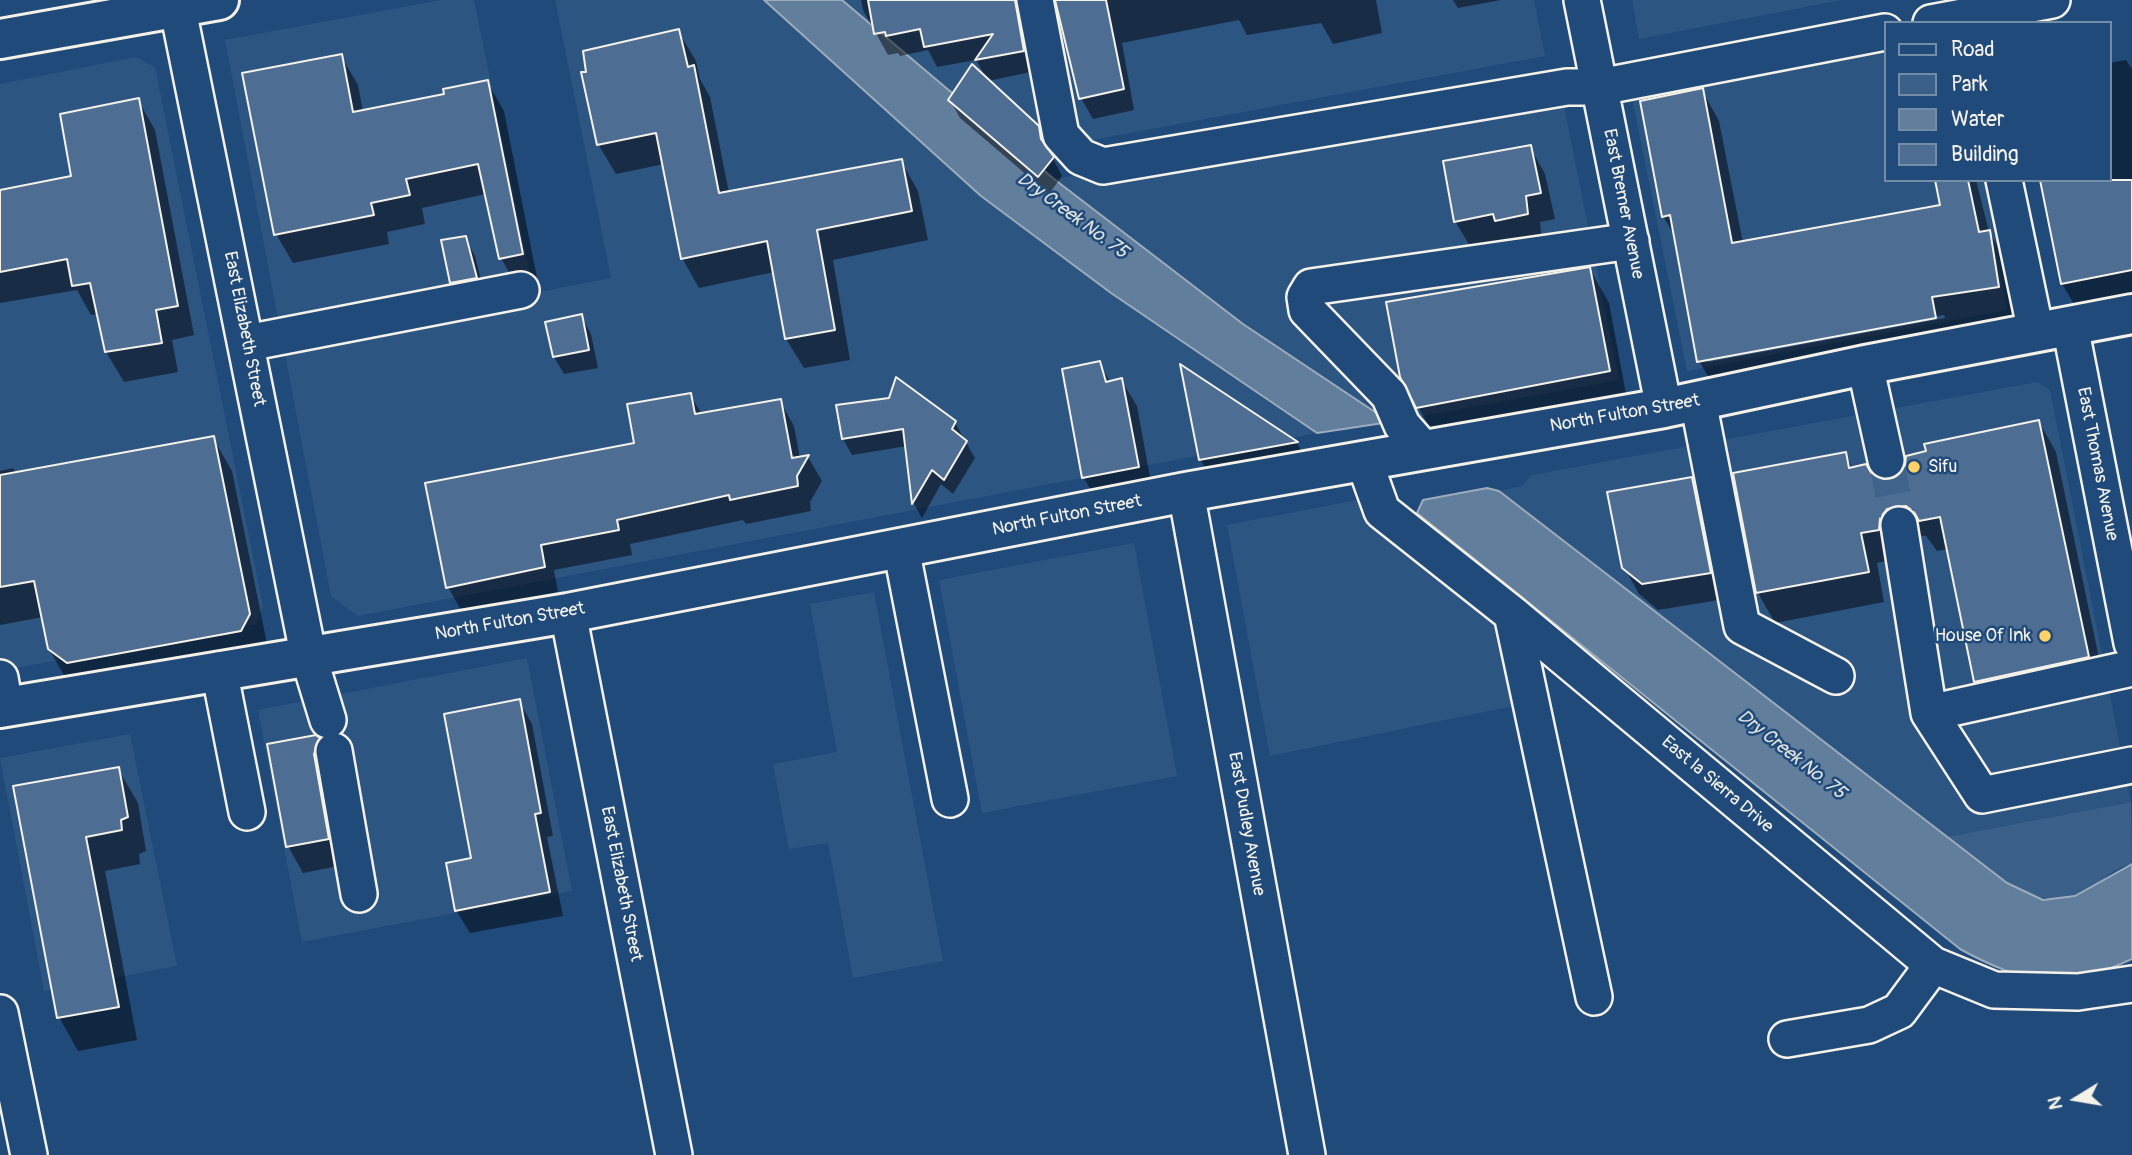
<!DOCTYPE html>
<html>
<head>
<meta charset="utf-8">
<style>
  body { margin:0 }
  #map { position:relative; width:2132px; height:1155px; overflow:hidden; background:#1f4a7a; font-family:Pangolin,sans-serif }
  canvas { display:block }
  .legend { position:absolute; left:1884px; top:21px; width:228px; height:161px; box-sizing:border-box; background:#1f4a7a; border:2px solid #748da6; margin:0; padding:9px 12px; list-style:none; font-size:21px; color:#f4f1e8 }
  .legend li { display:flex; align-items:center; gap:14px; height:35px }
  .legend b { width:35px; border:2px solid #748da6 }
  .north { position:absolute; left:2041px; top:1064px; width:70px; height:70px; -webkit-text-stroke:5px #1f4a7a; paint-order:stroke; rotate:259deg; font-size:19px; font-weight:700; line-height:28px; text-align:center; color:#f4f1e8 }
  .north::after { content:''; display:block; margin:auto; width:24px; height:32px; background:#f4f1e8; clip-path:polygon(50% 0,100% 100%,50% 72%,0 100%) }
</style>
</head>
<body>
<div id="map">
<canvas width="2132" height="1155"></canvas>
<ul class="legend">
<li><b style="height:9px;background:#1f4a7a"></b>Road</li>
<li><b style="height:19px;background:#3a5f88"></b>Park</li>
<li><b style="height:19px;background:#627e9d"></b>Water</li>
<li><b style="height:19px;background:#4d6e92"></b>Building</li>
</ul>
<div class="north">N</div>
</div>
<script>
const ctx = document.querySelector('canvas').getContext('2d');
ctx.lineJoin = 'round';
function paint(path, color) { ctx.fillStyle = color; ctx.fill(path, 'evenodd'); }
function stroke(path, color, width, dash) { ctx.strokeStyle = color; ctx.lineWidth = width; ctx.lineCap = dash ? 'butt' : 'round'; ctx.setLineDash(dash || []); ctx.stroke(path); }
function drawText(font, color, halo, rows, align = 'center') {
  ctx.font = font + ' Pangolin,sans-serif'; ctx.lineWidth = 5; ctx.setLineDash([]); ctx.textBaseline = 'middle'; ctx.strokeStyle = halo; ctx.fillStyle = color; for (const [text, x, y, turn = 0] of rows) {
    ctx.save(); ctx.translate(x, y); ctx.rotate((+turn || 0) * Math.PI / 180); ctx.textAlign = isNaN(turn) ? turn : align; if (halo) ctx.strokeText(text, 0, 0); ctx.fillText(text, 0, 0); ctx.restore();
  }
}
paint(new Path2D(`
  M441,0H474L534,293L611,278L555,0H764L981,196L1111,293L1317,433L358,616L331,596L225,40Z
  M841,0H1018L1048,147L1020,153Z
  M1048,0H1534L1545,56L1076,143Z
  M1632,0H1842L1639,39Z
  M1885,40V180H1985L2007,310L1687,371L1630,88Z
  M136,57L155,67L263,606L256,624L0,671V84Z
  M1560,86L1619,380L1390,422L1243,324L1054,179Z
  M2037,382L2050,390L2131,802L1946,837L1499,491L1522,486L1532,475Z
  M1357,500L1495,611L1514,706L1270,756L1227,525Z
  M1134,543L1177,776L982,813L939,580Z
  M874,592L943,961L853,978L828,843L789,849L773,764L837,752L810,604Z
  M527,658L572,891L302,942L258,710Z
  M130,734L177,966L44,991L0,758Z`), '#2d5581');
paint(new Path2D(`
  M2131,802L2132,864C2111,868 2095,889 2075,896C2026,911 1982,864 1946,837Z`), '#3a5f88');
const water = new Path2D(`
  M764,0H842L1054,179L1243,324L1390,422L1317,433L1111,293L981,196Z
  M1487,488L1499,491L2007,883L2043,900L2075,896L2132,864V959C2064,991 2024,984 1960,949L1417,513L1423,500Z`);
paint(water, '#627e9d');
stroke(water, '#9cacbb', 2);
paint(new Path2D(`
  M861,0H1376L1382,33L1333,44L1321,23L1247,35L1239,20L1122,43L1134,110L1093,119L1081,98L1058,5L1045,1L1035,71L988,81L976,60L937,67L928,50L900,56L898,53L888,55L863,10Z
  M1453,0H1501L1458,8Z
  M678,31L696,61L700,79L710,97L729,193L901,161L918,191L928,240L833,260L850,360L804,368L786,339L774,272L699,288L682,258L664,164L616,174L598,144Z
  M341,56L358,85L363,112L446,95L487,82L504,111L538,283L517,287L501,258L486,194L422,208L425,224L387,232L389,244L293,263L276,234Z
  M2126,60L2132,69V307L2082,317L2062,284L2109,180V63Z
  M1702,90L1719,121L1743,243L1942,206L1937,180H1976L1989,232L2007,262L2016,317L1948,328L1952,348L1717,391L1699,361L1677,240L1663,216ZM1944,315L1945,318L1708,362V358Z
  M138,100L155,130L194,335L172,340L178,372L124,382L106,352L98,314L91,315L77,290L0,303V189L1,191L73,177Z
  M950,100L1036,126L1062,176L1049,194L960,118Z
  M1530,147L1545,174L1555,219L1540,222L1542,241L1511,246L1508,240L1471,248L1455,221Z
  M465,238L475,256L485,296L461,300L451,283Z
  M1590,269L1609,303L1628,405L1438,441L1418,407Z
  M581,316L591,334L598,368L564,374L554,357L547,323Z
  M1099,363L1111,383L1121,380L1137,406L1153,494L1099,504L1084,478Z
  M1183,368L1297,443L1306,460L1211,477L1200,459Z
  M690,395L702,414L780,401L794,426L800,458L808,457L822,481L810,502L811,511L746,524L743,520L630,544L632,555L554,570L558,592L462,612L448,587L636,444Z
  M838,407L955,423L975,458L953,494L941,484L922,518L914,504L907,446L852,455L843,439Z
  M2039,422L2056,452L2105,687L1993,712L1976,682L1948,549L1937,551L1926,536L1914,535L1896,559L1877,563L1884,602L1775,623L1758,593L1735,474L1845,454L1853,469L1890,482Z
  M213,438L232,471L268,649L69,684L49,649L43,617L0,625V471L13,468L16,473Z
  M1691,479L1707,506L1725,599L1658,610L1639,594L1624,567Z
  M519,701L532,724L553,836L547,837L563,916L470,933L456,910Z
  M318,739L334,765L343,865L303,873L288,846L269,746Z
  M118,769L138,803L146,851L139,854L140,864L105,871L137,1040L78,1051L59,1017L15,787Z`), '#0007');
const building = new Path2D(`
  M868,0H1015L1024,51L975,60L993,34L924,47L920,29L886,36L885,32L874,34Z
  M1055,0H1106L1124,89L1079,99Z
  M679,29L688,67L694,65L719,193L902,159L912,211L817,230L835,330L785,339L767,241L681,259L656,133L597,145L581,72H586L583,51Z
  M342,54L353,112L444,94L443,89L488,80L523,254L499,259L478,164L406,179L410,195L371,203L374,215L274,235L242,73Z
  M972,64L1039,126L1041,139L1054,157L1038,177L948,100Z
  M1703,88L1732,243L1940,205L1935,180H1968L1979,232L1990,230L1999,287L1932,297L1936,318L1697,362L1670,215L1662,217L1640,101Z
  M139,98L178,306L156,310L162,343L105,352L90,283L72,286L67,259L0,272V190L71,176L60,114Z
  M1531,145L1541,193L1526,196L1528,214L1495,221L1493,214L1454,222L1443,161Z
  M2040,180H2132V270L2061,284Z
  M466,236L477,278L450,283L441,240Z
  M1590,267L1610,371L1416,408L1400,377L1386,302Z
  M582,314L589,350L553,357L545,322Z
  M1100,361L1106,382L1122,378L1139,467L1082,478L1062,369Z
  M1180,364L1298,442L1199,460Z
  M896,377L956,421L952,429L967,441L944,480L932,470L912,504L903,429L842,439L836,405L889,398Z
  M691,393L695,414L781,399L792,458L809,455L797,476L798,486L730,500L729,495L617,520L619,530L541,545L545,567L446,588L425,483L634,443L627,404Z
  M2039,420L2089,657L1974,682L1940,517L1919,521L1914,512L1906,506L1887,509L1880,518L1879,530L1861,533L1869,572L1756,593L1733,473L1846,452L1849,468L1866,464L1872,474L1890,480L1900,474L1905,465L1906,456L1926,451L1924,444Z
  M214,436L250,614L241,631L67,663L48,649L34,581L0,587V475Z
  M1692,477L1711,573L1642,584L1622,568L1607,492Z
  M520,699L541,813L535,814L550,892L455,911L446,863L471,858L444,714Z
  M316,735L320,738L314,754L329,839L286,847L267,744Z
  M119,767L128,817L121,820L122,830L86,837L119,1007L57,1018L13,786Z`);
paint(building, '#4d6e92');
stroke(building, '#f4f1e8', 2);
stroke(new Path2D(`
  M1886,460L1899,525`), '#3f638a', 35, [35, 18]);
const minor = new Path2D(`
  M176,0L309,658L328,720
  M1035,0L1061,135L1081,157L1103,166L1567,87H1600L1885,32
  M1582,0L1664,408
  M1931,23L2052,0
  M2004,180L2036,332
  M2070,326L2132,643
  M247,343L521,290
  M1865,365L1886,460
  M1698,401L1742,626L1836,676
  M1423,449L1402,425L1389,395L1307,310L1305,297L1311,287L1631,241
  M1364,461L1382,511L1512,614L1933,965L1994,990L2078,992L2132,984
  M1186,492L1307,1155
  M1899,525L1929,713L1982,795L2132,765
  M901,548L950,799
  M568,613L674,1155
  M1512,614L1594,997
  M219,670L247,812
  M0,678L5,707
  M1929,713L2132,668
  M334,751L359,894
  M0,1013L29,1155
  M1787,1039L1869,1025L1899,1011L1933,965`);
const major = new Path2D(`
  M0,39L219,0
  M0,708L568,613L1186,492L1664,408L1865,365L2132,314`);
stroke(minor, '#f4f1e8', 40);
stroke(major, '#f4f1e8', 44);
stroke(minor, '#1f4a7a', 35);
stroke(major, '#1f4a7a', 38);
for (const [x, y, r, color] of [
  [1914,467,7,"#ffd166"],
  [2045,636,7,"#ffd166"]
]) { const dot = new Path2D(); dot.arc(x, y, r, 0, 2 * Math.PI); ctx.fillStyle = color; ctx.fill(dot); stroke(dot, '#1f4a7a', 2.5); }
drawText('18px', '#f4f1e8', '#1f4a7a', [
  ["East Bremer Avenue",1623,204,79],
  ["East Elizabeth Street",244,329,79],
  ["North Fulton Street",1625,414,-10],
  ["East Thomas Avenue",2097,464,79],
  ["North Fulton Street",1067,516,-11],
  ["North Fulton Street",510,622,-10],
  ["East la Sierra Drive",1717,785,40],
  ["East Dudley Avenue",1246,824,80],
  ["East Elizabeth Street",621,884,79]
]);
drawText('18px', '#f4f1e8', '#1f4a7a', [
  ["Sifu",1928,467],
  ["House Of Ink",2031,636,"right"]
], 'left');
drawText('italic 19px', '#dee0dd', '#1f4a7a', [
  ["Dry Creek No. 75",1072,216,36],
  ["Dry Creek No. 75",1791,755,38]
]);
</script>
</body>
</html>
